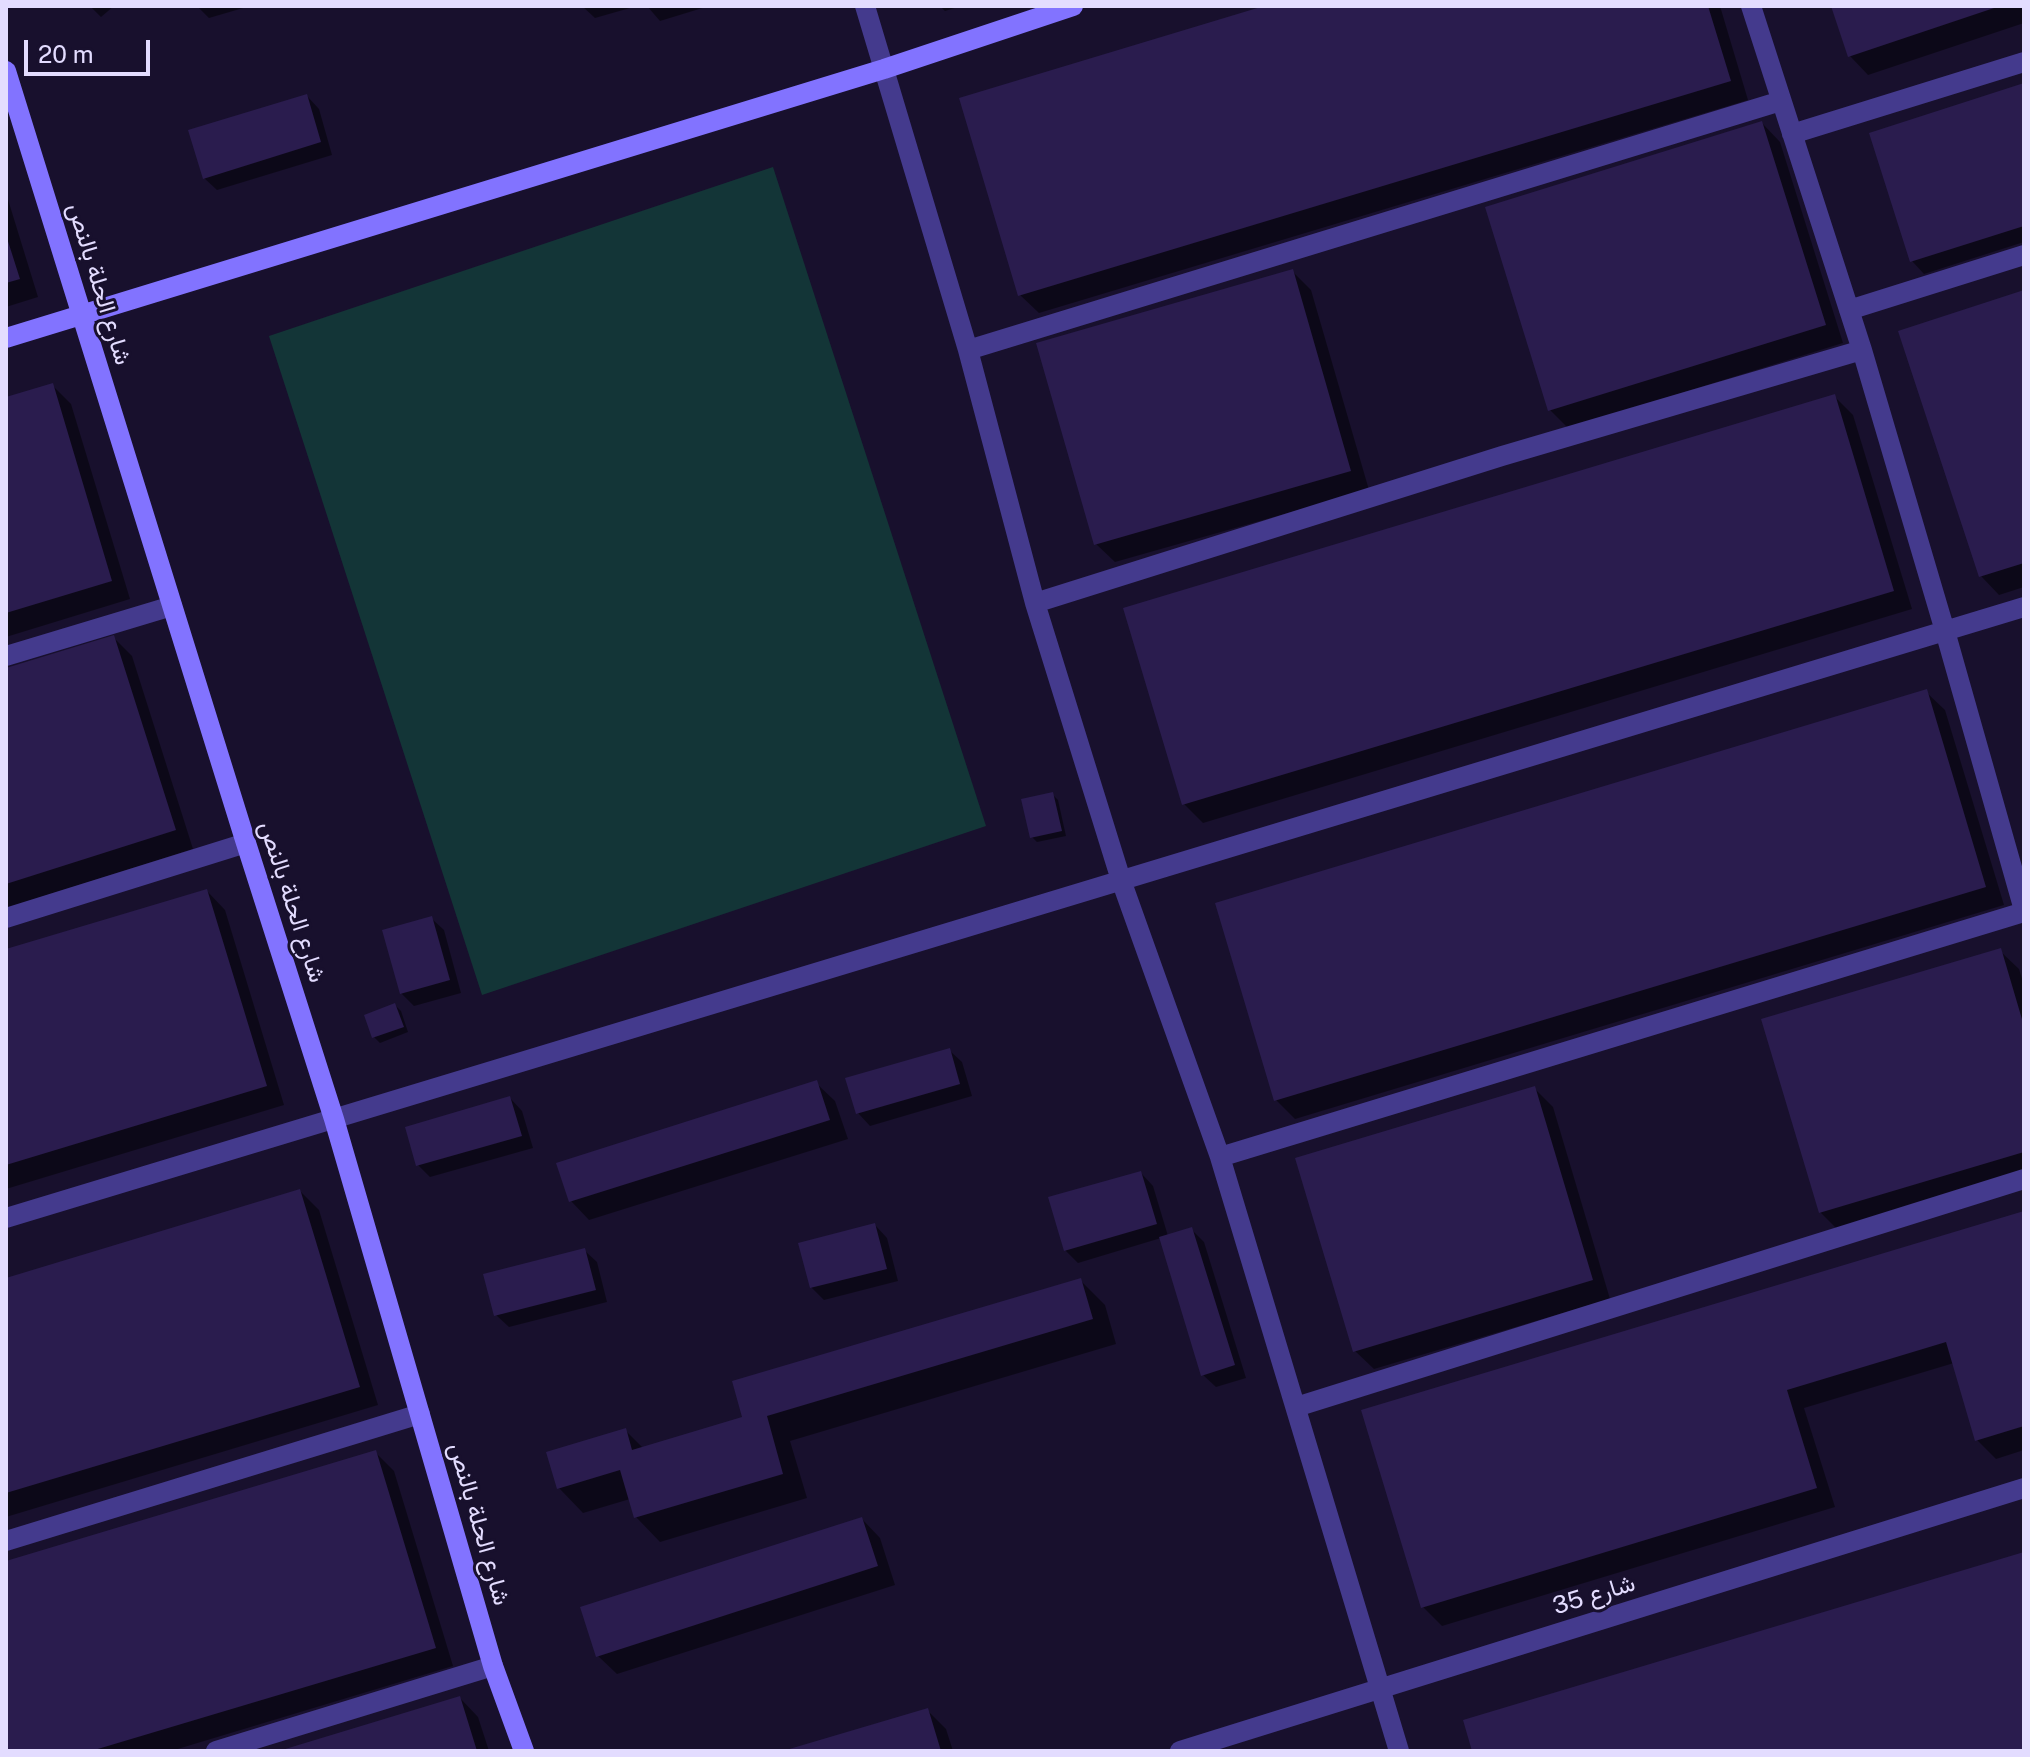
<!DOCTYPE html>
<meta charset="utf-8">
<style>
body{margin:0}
#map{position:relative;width:2030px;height:1757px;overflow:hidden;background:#18102d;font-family:"Public Sans",sans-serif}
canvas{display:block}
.frame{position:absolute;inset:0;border:8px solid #e3dcff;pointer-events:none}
.scale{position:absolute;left:24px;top:40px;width:126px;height:36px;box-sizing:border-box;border:4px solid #e3dcff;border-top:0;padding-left:10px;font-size:24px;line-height:28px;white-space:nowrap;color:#e3dcff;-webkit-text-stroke:6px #18102d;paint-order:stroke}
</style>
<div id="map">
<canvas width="2030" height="1757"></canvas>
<div class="frame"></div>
<div class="scale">20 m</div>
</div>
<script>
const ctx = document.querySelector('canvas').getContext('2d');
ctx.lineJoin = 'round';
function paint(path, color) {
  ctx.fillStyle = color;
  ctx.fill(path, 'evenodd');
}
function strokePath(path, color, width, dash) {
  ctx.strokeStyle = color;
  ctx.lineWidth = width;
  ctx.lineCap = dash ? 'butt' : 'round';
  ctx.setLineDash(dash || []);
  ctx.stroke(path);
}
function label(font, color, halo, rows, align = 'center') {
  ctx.font = font + ' "Public Sans",Vazirmatn,sans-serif';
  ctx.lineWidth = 6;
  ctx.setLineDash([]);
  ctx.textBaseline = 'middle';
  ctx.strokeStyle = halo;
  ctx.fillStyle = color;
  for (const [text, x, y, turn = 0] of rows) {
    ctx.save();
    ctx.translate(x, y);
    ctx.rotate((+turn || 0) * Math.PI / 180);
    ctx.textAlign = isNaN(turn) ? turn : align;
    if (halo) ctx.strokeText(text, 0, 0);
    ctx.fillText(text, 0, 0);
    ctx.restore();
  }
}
const green = new Path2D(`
 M 773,167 L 986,826 L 482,995 L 269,336 Z`);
const shadow = new Path2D(`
 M 90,6 L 114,6 L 101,17 Z
 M 197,6 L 250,6 L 209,18 Z
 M 582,6 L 637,6 L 595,18 Z
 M 647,6 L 709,6 L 660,21 Z
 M 940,6 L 961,6 L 945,11 Z
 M 1270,6 L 1720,6 L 1748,100 L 1039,313 L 1020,295 Z
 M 1833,6 L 2024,6 L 2024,23 L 1868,75 L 1850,56 Z
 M 2024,85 L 2024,242 L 1924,274 L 1912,261 Z
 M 307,96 L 319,109 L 332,155 L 217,190 L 204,178 Z
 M 1762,123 L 1780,142 L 1843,343 L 1568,428 L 1550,410 Z
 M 6,193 L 38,297 L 6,307 Z
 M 1292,271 L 1311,290 L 1369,490 L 1115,562 L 1096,544 Z
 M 2024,292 L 2024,587 L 1999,595 L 1981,576 Z
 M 52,385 L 71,404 L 130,599 L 6,637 L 6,399 Z
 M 1834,396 L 1853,415 L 1912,609 L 1203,823 L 1184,804 Z
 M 113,637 L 132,656 L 193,849 L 6,908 L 6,670 Z
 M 1926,692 L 1945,710 L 2004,905 L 1295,1119 L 1276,1100 Z
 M 1052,794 L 1058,800 L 1066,836 L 1037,842 L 1032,837 Z
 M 207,891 L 225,910 L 284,1105 L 6,1189 L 6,951 Z
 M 431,918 L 444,930 L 461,993 L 414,1006 L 401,993 Z
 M 2000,951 L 2019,969 L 2024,985 L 2024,1176 L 1839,1231 L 1820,1212 Z
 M 395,1005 L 401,1011 L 408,1032 L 380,1043 L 374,1037 Z
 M 949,1050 L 962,1062 L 972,1096 L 870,1126 L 858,1113 Z
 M 816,1083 L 835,1101 L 848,1139 L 589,1220 L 571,1201 Z
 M 1534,1088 L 1553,1107 L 1610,1299 L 1374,1369 L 1355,1351 Z
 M 510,1098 L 522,1111 L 533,1148 L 430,1177 L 418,1165 Z
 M 1141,1173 L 1153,1186 L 1168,1236 L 1191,1229 L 1204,1242 L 1246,1378 L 1216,1387 L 1203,1375 L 1161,1238 L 1078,1263 L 1065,1250 Z
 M 300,1191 L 319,1210 L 378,1405 L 6,1517 L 6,1280 Z
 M 2024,1213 L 2024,1450 L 1996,1459 L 1977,1440 L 1954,1363 L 1804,1408 L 1835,1507 L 1442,1626 L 1423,1607 Z
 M 875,1225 L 887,1238 L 898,1281 L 824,1300 L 811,1287 Z
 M 584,1250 L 597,1262 L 607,1302 L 509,1327 L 496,1315 Z
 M 1080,1280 L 1105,1305 L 1116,1344 L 790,1441 L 807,1498 L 660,1542 L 636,1517 L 630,1499 L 583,1513 L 559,1488 L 625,1430 L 644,1449 L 744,1418 Z
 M 375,1452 L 394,1471 L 453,1666 L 171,1751 L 6,1751 L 6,1563 Z
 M 862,1519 L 880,1538 L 895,1585 L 617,1674 L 598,1656 Z
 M 460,1698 L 478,1717 L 489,1751 L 285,1751 Z
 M 927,1710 L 946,1729 L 953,1751 L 790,1751 Z`);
const building = new Path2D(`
 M 1264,6 L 1708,6 L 1731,81 L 1018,296 L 959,98 Z
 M 1831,6 L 1997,6 L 1997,7 L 1848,57 Z
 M 2024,83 L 2024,226 L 1910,262 L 1869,133 Z
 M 307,94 L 321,142 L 203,179 L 188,130 Z
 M 1762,121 L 1826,325 L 1548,411 L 1485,207 Z
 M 6,235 L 20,279 L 6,283 Z
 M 1293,269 L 1351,471 L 1094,545 L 1036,343 Z
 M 2024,290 L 2024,563 L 1979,577 L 1898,331 Z
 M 53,383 L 112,581 L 6,613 L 6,397 Z
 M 1835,394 L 1894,591 L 1182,805 L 1123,608 Z
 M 114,635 L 176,830 L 6,884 L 6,668 Z
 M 1927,689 L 1986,887 L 1274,1101 L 1215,903 Z
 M 1053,792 L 1062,831 L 1030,838 L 1021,799 Z
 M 207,889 L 267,1086 L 6,1165 L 6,949 Z
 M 432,916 L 450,980 L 400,994 L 382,930 Z
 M 2001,948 L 2024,1026 L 2024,1152 L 1819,1213 L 1761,1019 Z
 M 395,1003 L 404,1027 L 372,1038 L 364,1015 Z
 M 950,1048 L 960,1084 L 856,1114 L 845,1078 Z
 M 817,1080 L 830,1120 L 569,1202 L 556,1163 Z
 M 1535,1086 L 1593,1280 L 1353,1352 L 1295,1158 Z
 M 510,1096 L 522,1136 L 416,1166 L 405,1127 Z
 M 1141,1171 L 1157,1224 L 1064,1251 L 1048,1197 Z
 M 300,1189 L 360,1387 L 6,1493 L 6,1278 Z
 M 2024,1211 L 2024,1426 L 1975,1441 L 1946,1342 L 1787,1390 L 1817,1488 L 1421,1608 L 1361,1410 Z
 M 875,1223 L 887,1269 L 810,1288 L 798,1243 Z
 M 1192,1227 L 1235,1365 L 1201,1376 L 1159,1237 Z
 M 585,1248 L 596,1290 L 494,1316 L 483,1274 Z
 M 1081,1278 L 1093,1319 L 767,1416 L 783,1474 L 634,1518 L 620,1470 L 557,1489 L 546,1452 L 626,1428 L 632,1450 L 742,1417 L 732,1381 Z
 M 376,1450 L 436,1648 L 91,1751 L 6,1751 L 6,1561 Z
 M 862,1517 L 878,1566 L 596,1657 L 580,1607 Z
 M 2024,1552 L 2024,1751 L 1472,1751 L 1463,1720 Z
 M 460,1696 L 477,1751 L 282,1751 L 282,1750 Z
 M 928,1708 L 941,1751 L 786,1751 L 786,1750 Z`);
const street = new Path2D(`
 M 865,6 L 968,350 L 1035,603 L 1121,880 L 1220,1157 L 1399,1751
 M 1751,6 L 1862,350 L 1945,631 L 2024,910
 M 1792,134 L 2024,62
 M 1849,310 L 2024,255
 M 968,350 L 1781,101
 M 1035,603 L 1502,456 L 1862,350
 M 6,656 L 172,606
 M 6,918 L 246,843
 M 1220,1157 L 2024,912
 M 6,1218 L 2024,607
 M 1296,1407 L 2024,1179
 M 6,1541 L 420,1414
 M 216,1751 L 493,1666
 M 1180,1751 L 2024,1488`);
const secondary = new Path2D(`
 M 6,71 L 246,843 L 334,1119 L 493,1666 L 524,1751
 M 6,338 L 884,69 L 1073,6`);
const streetNames = [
 ["شارع الحلة بالنص",99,284,73],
 ["شارع الحلة بالنص",292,902,72],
 ["شارع الحلة بالنص",479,1524,74],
 ["شارع 35",1594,1595,-17]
];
paint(green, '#133537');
paint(shadow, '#0007');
paint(building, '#2a1c4e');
strokePath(street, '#443a8d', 20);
strokePath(secondary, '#8273ff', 20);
label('24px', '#e3dcff', '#18102d', streetNames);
</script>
